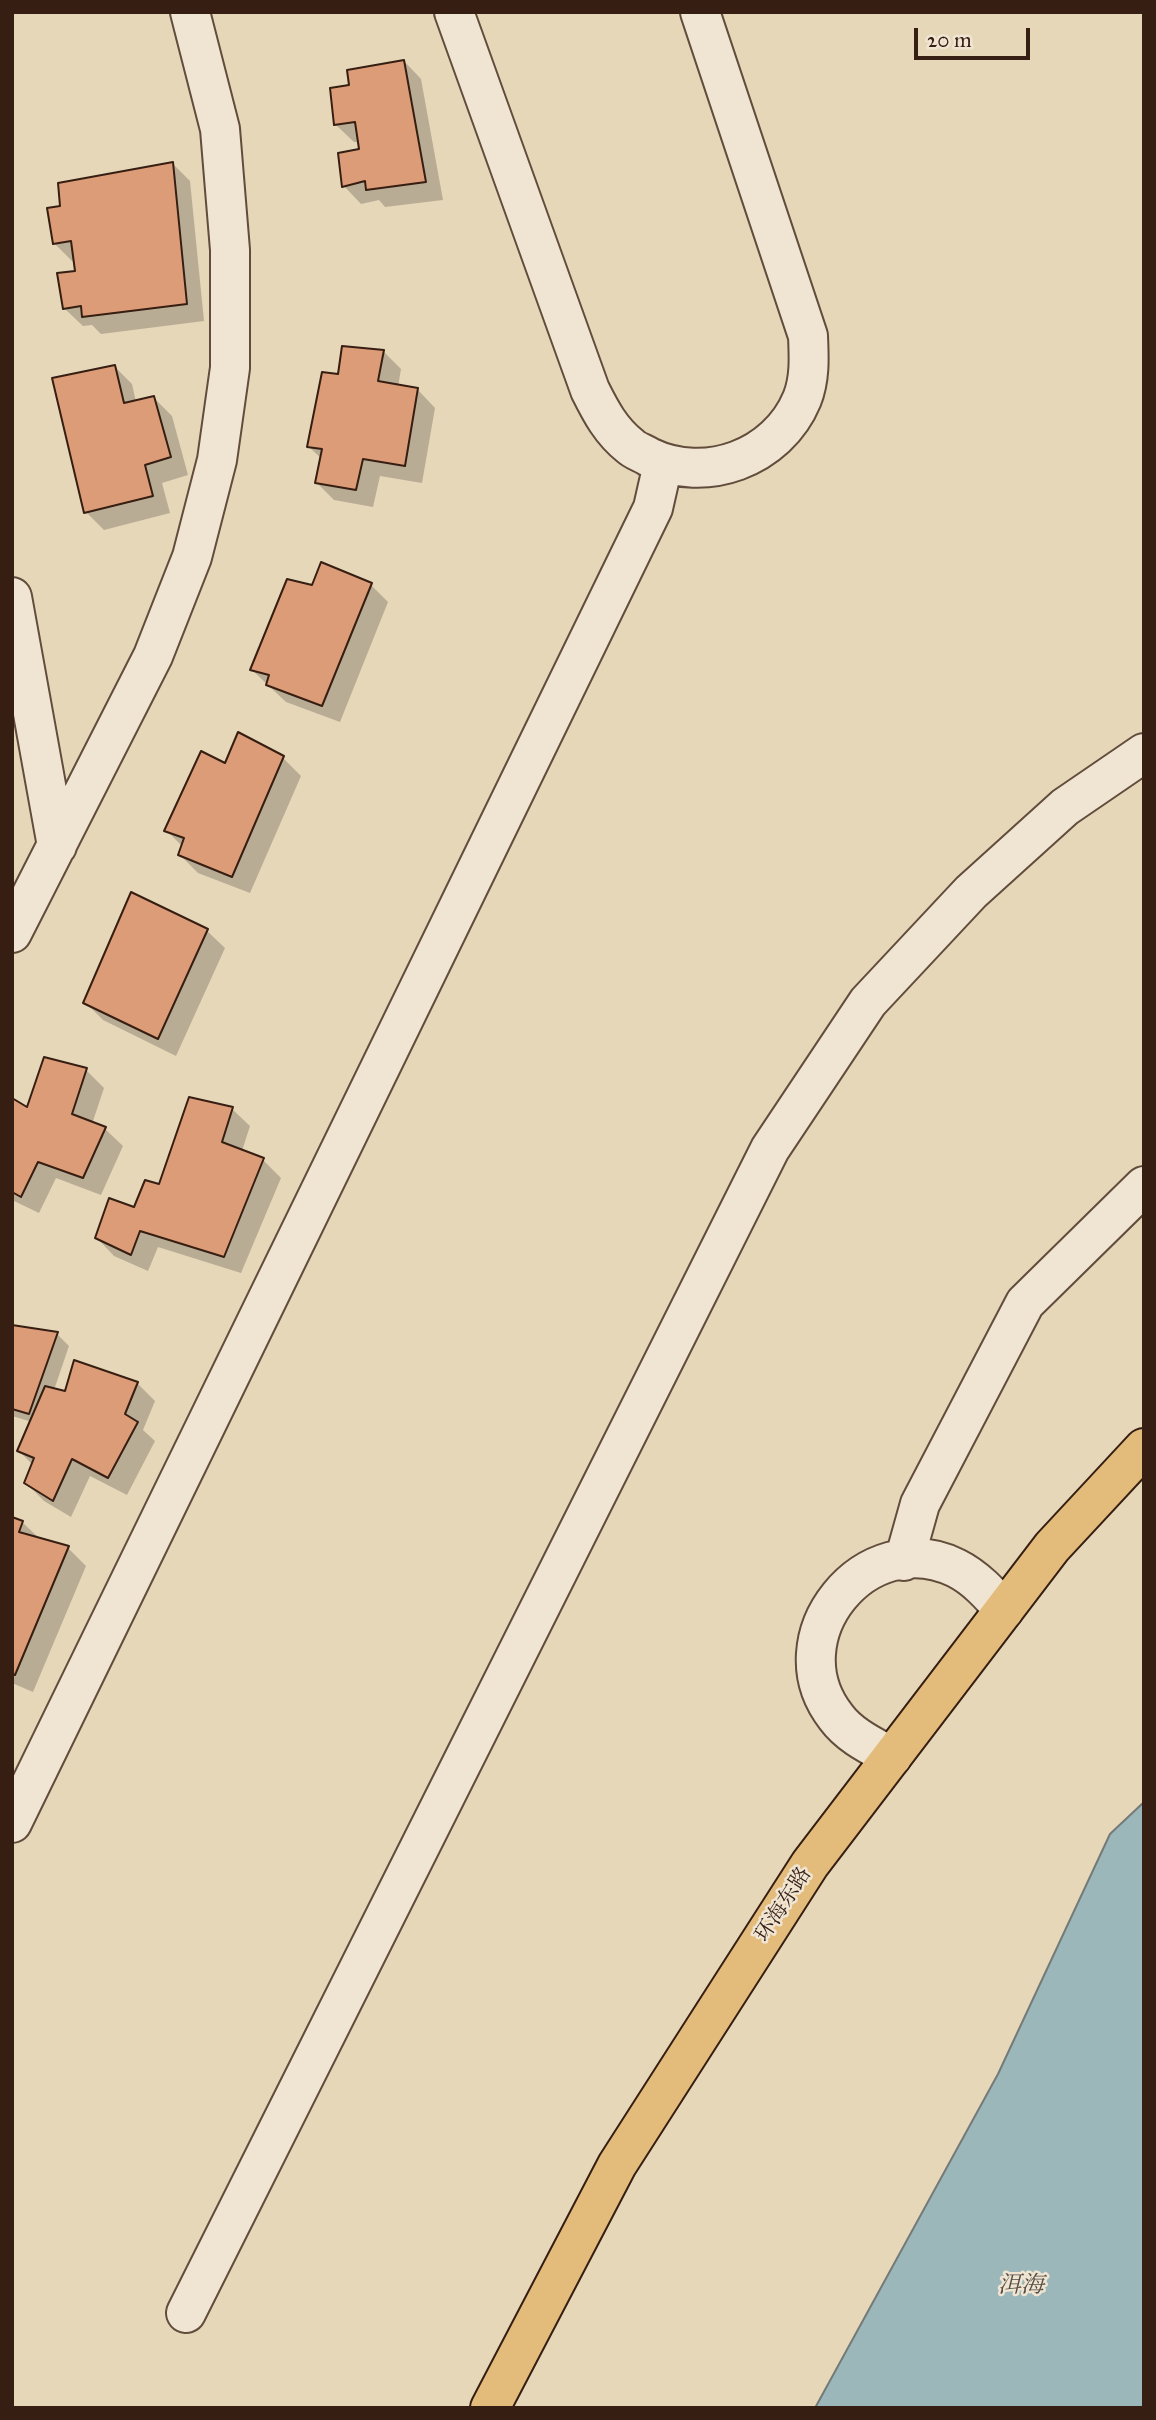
<!DOCTYPE html>
<meta charset="utf-8">
<style>
body{margin:0}
#map{position:relative;width:1156px;height:2420px;overflow:hidden;background:#e6d7b9;font-family:"IM FELL Great Primer",serif}
canvas{display:block}
.frame{position:absolute;inset:0;border:14px solid #361e12;pointer-events:none}
.scale{position:absolute;left:914px;top:28px;width:116px;height:32px;box-sizing:border-box;border:4px solid #361e12;border-top:0;padding-left:9px;font-size:21px;line-height:24px;white-space:nowrap;color:#361e12;-webkit-text-stroke:5px #efe5d2;paint-order:stroke}
</style>
<div id="map">
<canvas width="1156" height="2420"></canvas>
<div class="frame"></div>
<div class="scale">20 m</div>
</div>
<script>
const ctx = document.querySelector('canvas').getContext('2d');
ctx.lineJoin = 'round';
function paint(path, color) {
  ctx.fillStyle = color;
  ctx.fill(path, 'evenodd');
}
function strokePath(path, color, width, dash) {
  ctx.strokeStyle = color;
  ctx.lineWidth = width;
  ctx.lineCap = dash ? 'butt' : 'round';
  ctx.setLineDash(dash || []);
  ctx.stroke(path);
}
function label(font, color, halo, rows, align = 'center') {
  ctx.font = font + ' "IM FELL Great Primer","Noto Serif SC",serif';
  ctx.lineWidth = 5;
  ctx.setLineDash([]);
  ctx.textBaseline = 'middle';
  ctx.strokeStyle = halo;
  ctx.fillStyle = color;
  for (const [text, x, y, turn = 0] of rows) {
    ctx.save();
    ctx.translate(x, y);
    ctx.rotate((+turn || 0) * Math.PI / 180);
    ctx.textAlign = isNaN(turn) ? turn : align;
    if (halo) ctx.strokeText(text, 0, 0);
    ctx.fillText(text, 0, 0);
    ctx.restore();
  }
}
const water = new Path2D(`
 M 1144,1802 L 1144,2408 L 815,2408 L 998,2074 L 1110,1834 Z`);
const shadow = new Path2D(`
 M 404,61 L 421,79 L 443,200 L 385,207 L 379,200 L 361,204 L 344,186 L 361,150 L 359,142 L 354,142 L 336,125 L 351,87 Z
 M 172,163 L 190,181 L 204,321 L 101,334 L 92,325 L 83,326 L 65,309 L 77,273 L 76,260 L 72,261 L 54,243 L 62,207 Z
 M 383,351 L 401,369 L 398,387 L 418,390 L 435,408 L 422,483 L 380,476 L 373,507 L 334,500 L 317,483 L 322,459 L 309,447 L 340,375 Z
 M 115,367 L 132,384 L 136,402 L 154,398 L 172,416 L 188,475 L 162,483 L 170,513 L 104,530 L 86,512 Z
 M 371,585 L 388,602 L 340,722 L 286,702 L 252,670 L 313,587 Z
 M 239,734 L 283,758 L 301,776 L 250,893 L 198,873 L 180,855 L 183,847 L 167,831 L 225,766 Z
 M 132,894 L 207,931 L 225,948 L 176,1056 L 103,1020 L 85,1002 Z
 M 86,1070 L 104,1088 L 92,1124 L 105,1129 L 123,1146 L 101,1195 L 56,1178 L 39,1213 L 12,1200 L 12,1100 L 28,1109 Z
 M 232,1109 L 250,1126 L 242,1151 L 263,1160 L 281,1178 L 241,1273 L 158,1247 L 148,1271 L 114,1256 L 97,1238 L 135,1209 L 160,1186 Z
 M 12,1326 L 57,1334 L 69,1346 L 54,1390 L 67,1393 L 137,1383 L 155,1401 L 143,1430 L 155,1441 L 127,1495 L 90,1476 L 71,1517 L 44,1501 L 26,1483 L 33,1465 L 19,1451 L 32,1422 L 12,1416 Z
 M 12,1519 L 22,1522 L 40,1539 L 68,1548 L 86,1566 L 33,1692 L 12,1683 Z`);
const building = new Path2D(`
 M 404,60 L 426,182 L 366,190 L 365,181 L 342,187 L 338,153 L 359,149 L 355,122 L 334,125 L 330,88 L 349,85 L 347,70 Z
 M 173,162 L 187,304 L 82,317 L 81,306 L 63,309 L 57,273 L 75,271 L 71,241 L 53,244 L 47,208 L 60,206 L 58,183 Z
 M 342,346 L 384,350 L 378,381 L 418,388 L 405,466 L 363,459 L 356,490 L 315,483 L 322,449 L 307,447 L 322,372 L 338,374 Z
 M 115,365 L 124,403 L 154,396 L 171,457 L 145,465 L 153,496 L 84,513 L 52,378 Z
 M 321,562 L 372,583 L 322,706 L 266,685 L 269,675 L 250,670 L 287,579 L 312,585 Z
 M 238,732 L 284,756 L 232,877 L 178,855 L 184,838 L 164,831 L 201,751 L 225,763 Z
 M 131,892 L 208,929 L 158,1039 L 83,1003 Z
 M 44,1057 L 87,1068 L 72,1114 L 106,1127 L 83,1178 L 38,1162 L 21,1197 L 12,1192 L 12,1098 L 27,1107 Z
 M 189,1097 L 233,1107 L 222,1142 L 264,1158 L 224,1257 L 140,1231 L 131,1255 L 95,1238 L 109,1198 L 134,1207 L 145,1180 L 159,1184 Z
 M 12,1325 L 58,1332 L 29,1414 L 12,1409 Z
 M 74,1360 L 138,1382 L 125,1414 L 138,1422 L 108,1478 L 72,1459 L 53,1501 L 24,1483 L 34,1458 L 17,1451 L 45,1386 L 65,1391 Z
 M 12,1517 L 23,1521 L 19,1532 L 69,1546 L 15,1675 L 12,1674 Z`);
const minor = new Path2D(`
 M 454,12 L 590,390 C 601,412 611,431 630,446 C 635,451 643,453 649,457 C 705,484 777,459 802,399 C 810,379 809,358 808,336 L 700,12
 M 12,597 L 57,846
 M 12,933 L 153,656 L 192,557 L 217,460 L 230,368 L 230,250 L 220,129 L 190,12
 M 904,1561 L 920,1504 L 1025,1303 L 1144,1186
 M 892,1757 C 872,1746 850,1736 836,1717 C 774,1638 866,1524 956,1568 C 976,1578 990,1594 1004,1610
 M 12,1823 L 653,508 L 663,464
 M 186,2313 L 770,1149 L 868,1002 L 971,892 L 1065,807 L 1144,753`);
const highway = new Path2D(`
 M 490,2408 L 617,2165 L 810,1864 L 1052,1547 L 1144,1448`);
const streetNames = [
 ["环海东路",784,1905,-57]
];
const waterNames = [
 ["洱海",1021,2286]
];
paint(water, '#9bb7ba');
strokePath(water, '#737a77', 2);
paint(shadow, '#0003');
paint(building, '#dc9c77');
strokePath(building, '#361e12', 2);
strokePath(minor, '#624c3c', 42);
strokePath(highway, '#361e12', 42);
strokePath(minor, '#efe5d2', 38);
strokePath(highway, '#e3bc7c', 38);
label('21px', '#361e12', '#efe5d2', streetNames);
label('italic 23px', '#544c44', '#efe5d2', waterNames);
</script>
